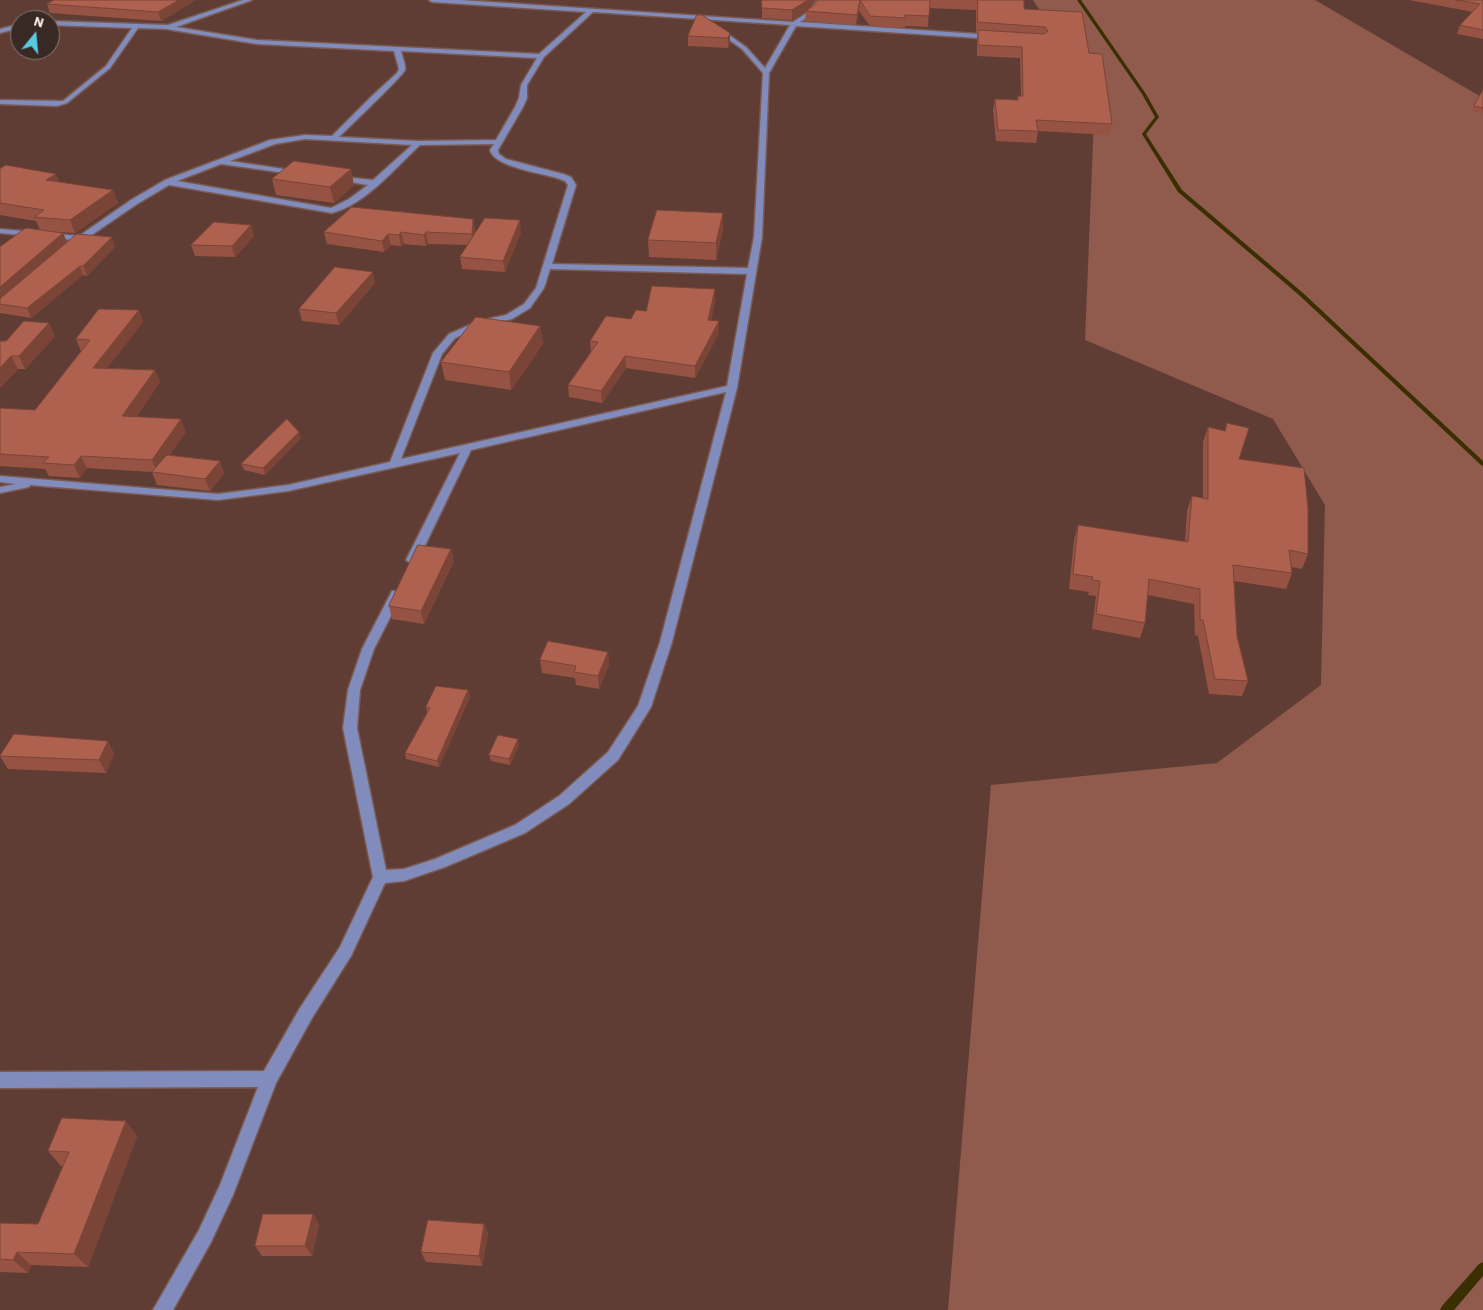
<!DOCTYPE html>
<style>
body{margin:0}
#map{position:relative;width:1483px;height:1310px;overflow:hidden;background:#603d34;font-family:Barlow,sans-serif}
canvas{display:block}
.north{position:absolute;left:10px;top:10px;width:50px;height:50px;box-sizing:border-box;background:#392924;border:1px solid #887974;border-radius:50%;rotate:17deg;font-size:14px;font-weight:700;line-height:20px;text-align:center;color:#fef0ec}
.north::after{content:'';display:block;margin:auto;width:18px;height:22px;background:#57c9e2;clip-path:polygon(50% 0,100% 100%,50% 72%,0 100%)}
</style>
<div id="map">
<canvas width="1483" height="1310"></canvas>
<div class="north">N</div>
</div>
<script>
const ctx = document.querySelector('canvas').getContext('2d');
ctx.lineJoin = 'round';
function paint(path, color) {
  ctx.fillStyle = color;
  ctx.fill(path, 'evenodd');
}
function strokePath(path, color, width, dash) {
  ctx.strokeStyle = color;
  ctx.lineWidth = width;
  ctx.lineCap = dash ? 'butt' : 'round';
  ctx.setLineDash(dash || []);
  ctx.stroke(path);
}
const green = new Path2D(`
 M 1033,0 L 1315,0 L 1483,98 L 1483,1310 L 948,1310 L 991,785 L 1217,763 L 1321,685 L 1325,505 L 1273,419 L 1085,340 L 1095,93 Z`);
const stream = new Path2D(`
 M 1077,0 L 1081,0 L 1146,94 L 1159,117 L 1146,134 L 1182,190 L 1303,293 L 1483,461 L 1483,466 L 1481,465 L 1299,295 L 1178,192 L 1142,134 L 1155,117 L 1142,94 Z
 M 1483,1262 L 1483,1276 L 1454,1310 L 1440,1310 L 1442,1306 L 1479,1264 Z`);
const minor = new Path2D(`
 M 243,0 L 252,0 L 176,27 L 257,40 L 539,54 L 586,12 L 432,2 L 429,0 L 460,0 L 793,22 L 808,12 L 817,0 L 823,0 L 812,14 L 800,22 L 993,35 L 996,37 L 993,39 L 796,26 L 769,73 L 762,237 L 737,388 L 672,642 L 651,707 L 618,760 L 569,804 L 525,833 L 445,867 L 404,881 L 385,883 L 351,956 L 312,1018 L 276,1083 L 233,1195 L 211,1242 L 173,1310 L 153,1310 L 199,1230 L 220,1185 L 258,1087 L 0,1088 L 0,1072 L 264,1071 L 300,1008 L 340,947 L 373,877 L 343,728 L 348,690 L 362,649 L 392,591 L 400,591 L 402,594 L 374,649 L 360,690 L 357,728 L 386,870 L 404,869 L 435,859 L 515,825 L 559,796 L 608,752 L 638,706 L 660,642 L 726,392 L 471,450 L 418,560 L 412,564 L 406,560 L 460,453 L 288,491 L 218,500 L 30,485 L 29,487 L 0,493 L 0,487 L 16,484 L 0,482 L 0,476 L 218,494 L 288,485 L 390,462 L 433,353 L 449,334 L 479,321 L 506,315 L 524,304 L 536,288 L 568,185 L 565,181 L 557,178 C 541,173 494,167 490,150 L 494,144 L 420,145 C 394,169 366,204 332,213 L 169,185 L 137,204 L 74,247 L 67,245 L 73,240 L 0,233 L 0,229 L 79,236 L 131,200 L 165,180 L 270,140 L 305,135 L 332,136 L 372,96 L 397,73 L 399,69 L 394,51 L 257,44 L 166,29 L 138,28 L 110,68 L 67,103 L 57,106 L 0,104 L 0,100 L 63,101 L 106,66 L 132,28 L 50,25 L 50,21 L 168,25 ZM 593,12 L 790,25 L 765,68 L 746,47 L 719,28 L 714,29 L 742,49 L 763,73 L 754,237 L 748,268 L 552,264 L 576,185 L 571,177 L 563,174 L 506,159 L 499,154 L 498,150 L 523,107 L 527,98 L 527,85 L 544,57 ZM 401,51 L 537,58 L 521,85 L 519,98 L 515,107 L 496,140 L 418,141 L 339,137 C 348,128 404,75 405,70 C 406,65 402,56 401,51 ZM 305,139 L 412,145 L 373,180 L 334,176 L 333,178 L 337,180 L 368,185 L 349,199 L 331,208 L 177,181 L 221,164 L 300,175 L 301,173 L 297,171 L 230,161 L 275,144 ZM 550,269 L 747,274 L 727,386 L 401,459 L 442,354 L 455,338 L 485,325 L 512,319 L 530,308 L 544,288 Z
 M 20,24 L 20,28 L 0,33 L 0,29 Z`);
const wall = new Path2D(`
 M 196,0 L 161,21 L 50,13 L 47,4 Z
 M 762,0 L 807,10 L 814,5 L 818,0 L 1024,0 L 1024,9 L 1089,53 L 1112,124 L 1110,135 L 1038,131 L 1036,143 L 996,141 L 993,110 L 995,99 L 1017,100 L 1018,96 L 1021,96 L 1020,58 L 977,56 L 977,33 L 976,33 L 976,10 L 929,8 L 928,27 L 905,26 L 905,28 L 870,26 L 859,11 L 856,25 L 805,21 L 806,11 L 792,20 L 762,18 Z
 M 1409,0 L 1483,0 L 1483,39 L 1457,34 L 1460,25 L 1473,12 Z
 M 730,33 L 730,43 L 728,48 L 688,46 L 688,36 Z
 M 1483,90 L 1483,113 L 1472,111 L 1474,106 Z
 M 0,169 L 59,182 L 113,190 L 118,203 L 75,233 L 44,231 L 67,242 L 41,265 L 115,247 L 87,276 L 83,275 L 31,318 L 0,313 L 0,247 L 40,230 L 36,221 L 0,215 Z
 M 272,179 L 354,185 L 334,203 L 276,195 Z
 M 723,213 L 723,229 L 716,260 L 649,257 L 648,240 Z
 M 473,219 L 475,230 L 474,234 L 521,232 L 505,272 L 462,269 L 460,257 L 468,245 L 428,244 L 426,246 L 404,244 L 401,246 L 391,245 L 384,252 L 327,244 L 324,232 Z
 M 251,225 L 254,236 L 235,257 L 195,256 L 191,245 Z
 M 375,283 L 339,325 L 302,321 L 299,309 Z
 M 715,301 L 711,320 L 719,333 L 695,378 L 626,368 L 602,403 L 569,397 L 568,385 L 591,352 L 590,341 L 646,311 Z
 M 139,310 L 143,322 L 107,368 L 155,370 L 160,382 L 136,417 L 186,432 L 169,455 L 220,461 L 224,474 L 210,491 L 157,485 L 152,472 L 87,468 L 80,478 L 49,476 L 45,469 L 0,466 L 0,408 L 35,410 L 81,351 L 76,339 Z
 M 49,323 L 55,336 L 25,369 L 18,369 L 0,388 L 0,341 L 6,341 Z
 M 540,326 L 543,344 L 511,390 L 445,380 L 441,362 Z
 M 1208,427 L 1239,459 L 1308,554 L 1302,569 L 1291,567 L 1292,573 L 1286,589 L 1234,581 L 1237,636 L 1248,681 L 1242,696 L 1209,694 L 1198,636 L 1195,635 L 1194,604 L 1148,595 L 1145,623 L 1140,638 L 1092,629 L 1096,596 L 1088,595 L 1089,592 L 1069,589 L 1074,540 L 1078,525 L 1185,542 L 1187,511 L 1192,496 L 1203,498 L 1203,442 Z
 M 301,438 L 265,475 L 244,470 L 241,464 Z
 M 454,561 L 424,624 L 392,619 L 389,606 Z
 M 608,652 L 609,665 L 599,689 L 576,685 L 575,678 L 542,673 L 540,660 Z
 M 468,690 L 470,697 L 439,767 L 406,759 L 405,753 L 427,712 L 426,707 Z
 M 108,741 L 114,754 L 106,773 L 8,769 L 0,756 Z
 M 519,745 L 510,765 L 491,761 L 489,755 Z
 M 137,1136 L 88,1267 L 31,1265 L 28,1273 L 0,1272 L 0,1223 L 38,1224 L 63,1166 L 61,1166 L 48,1151 Z
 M 313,1214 L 319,1225 L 312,1256 L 262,1256 L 255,1246 Z
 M 484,1224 L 488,1234 L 482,1266 L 426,1262 L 421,1252 Z`);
const shadedWall = new Path2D(`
 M 179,0 L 196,0 L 161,21 L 158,12 Z
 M 808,0 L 815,0 L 807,11 L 792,20 L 792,10 Z
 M 860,0 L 859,11 L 856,25 L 857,15 Z
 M 730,33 L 730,43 L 728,48 L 728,38 Z
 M 351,169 L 354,185 L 334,203 L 330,187 Z
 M 56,174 L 61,186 L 46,180 Z
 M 113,190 L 118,203 L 75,233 L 70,220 Z
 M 723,213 L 723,229 L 716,260 L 716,243 Z
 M 473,219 L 475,230 L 474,245 L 472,234 Z
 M 520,220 L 521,232 L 505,272 L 503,261 Z
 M 251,225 L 254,236 L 235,257 L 232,246 Z
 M 401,232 L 404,244 L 401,246 L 399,235 Z
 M 426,232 L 428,244 L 426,246 L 424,235 Z
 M 63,233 L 67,242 L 0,300 L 0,287 Z
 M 388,234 L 391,245 L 384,252 L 382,241 Z
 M 112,237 L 115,247 L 87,276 L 83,266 Z
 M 80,266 L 83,275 L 31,318 L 27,308 Z
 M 373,272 L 375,283 L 339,325 L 336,313 Z
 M 715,289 L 715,301 L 708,332 L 708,320 Z
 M 139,310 L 143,322 L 98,380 L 93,368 Z
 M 719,321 L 719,333 L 695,378 L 695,366 Z
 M 49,323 L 55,336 L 25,369 L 19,356 Z
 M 540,326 L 543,344 L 511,390 L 509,372 Z
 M 11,356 L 18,369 L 0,388 L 0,368 Z
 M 625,356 L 626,368 L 602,403 L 601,391 Z
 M 155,370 L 160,382 L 128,428 L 122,416 Z
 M 181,419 L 186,432 L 157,473 L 152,460 Z
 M 299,432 L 301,438 L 265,475 L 263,468 Z
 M 81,456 L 87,468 L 80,478 L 74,465 Z
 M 220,461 L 224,474 L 210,491 L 205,479 Z
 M 451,549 L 454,561 L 424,624 L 421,611 Z
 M 608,652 L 609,665 L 599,689 L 598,676 Z
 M 468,690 L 470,697 L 439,767 L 437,761 Z
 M 518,739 L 519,745 L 510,765 L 509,759 Z
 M 108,741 L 114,754 L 106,773 L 99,760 Z
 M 126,1121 L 137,1136 L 88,1267 L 74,1254 Z
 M 313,1214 L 319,1225 L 312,1256 L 305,1246 Z
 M 484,1224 L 488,1234 L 482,1266 L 479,1256 Z
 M 17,1252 L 31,1265 L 28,1273 L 13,1260 Z`);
const building = new Path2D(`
 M 54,0 L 179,0 L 158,12 L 47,4 Z
 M 762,0 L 808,0 L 792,10 L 762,8 Z
 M 818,0 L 930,0 L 929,16 L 904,15 L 906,18 L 870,16 L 860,0 L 857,15 L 806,11 L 814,5 Z
 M 978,0 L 1024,0 L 1024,9 L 1082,12 L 1089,53 L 1102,54 L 1112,124 L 1036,120 L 1038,131 L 998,130 L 995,99 L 1018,100 L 1018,96 L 1023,96 L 1022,47 L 978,45 L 978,30 L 1044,34 L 1048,31 L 1045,27 L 978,22 Z
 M 1456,0 L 1483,0 L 1483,30 L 1460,25 L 1480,4 Z
 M 697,15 L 702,15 L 730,33 L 728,38 L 688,36 Z
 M 1483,90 L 1483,108 L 1474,106 Z
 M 294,161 L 351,169 L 330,187 L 272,179 Z
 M 6,165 L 56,174 L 46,180 L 113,190 L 70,220 L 34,217 L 44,210 L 0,203 L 0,169 Z
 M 352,207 L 473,219 L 472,234 L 426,232 L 424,235 L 401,232 L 399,235 L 388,234 L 382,241 L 324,232 Z
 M 657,210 L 723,213 L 716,243 L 648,240 Z
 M 485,218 L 520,220 L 503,261 L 460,257 Z
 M 214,222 L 251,225 L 232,246 L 191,245 Z
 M 26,228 L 63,233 L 0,287 L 0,247 Z
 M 77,234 L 112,237 L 83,266 L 80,266 L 27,308 L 0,304 L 0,299 Z
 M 335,267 L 373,272 L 336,313 L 299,309 Z
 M 652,286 L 715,289 L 708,320 L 719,321 L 695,366 L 625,356 L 601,391 L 568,385 L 598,342 L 590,341 L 606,316 L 631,319 L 636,310 L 646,311 Z
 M 99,309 L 139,310 L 93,368 L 155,370 L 122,416 L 181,419 L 152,460 L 81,456 L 74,465 L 43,463 L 49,457 L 0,454 L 0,408 L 35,410 L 90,340 L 76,339 Z
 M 476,317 L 540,326 L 509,372 L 441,362 Z
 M 24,321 L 49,323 L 19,356 L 11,356 L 0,368 L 0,341 L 6,341 Z
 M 287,419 L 299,432 L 263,468 L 241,464 Z
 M 1227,423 L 1249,428 L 1239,459 L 1304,468 L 1308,508 L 1308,554 L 1289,550 L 1292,573 L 1233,565 L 1237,636 L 1248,681 L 1215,679 L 1203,620 L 1200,620 L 1200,589 L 1149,579 L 1145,623 L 1096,614 L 1100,581 L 1092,580 L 1093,577 L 1073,574 L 1078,525 L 1188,542 L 1192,496 L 1208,499 L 1208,427 L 1225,431 Z
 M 167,455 L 220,461 L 205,479 L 152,472 Z
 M 418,545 L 451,549 L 421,611 L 389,606 Z
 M 548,641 L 608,652 L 598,676 L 574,672 L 576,666 L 540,660 Z
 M 436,686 L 468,690 L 437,761 L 405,753 L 430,708 L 426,707 Z
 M 14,734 L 108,741 L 99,760 L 0,756 Z
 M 498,735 L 518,739 L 509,759 L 489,755 Z
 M 62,1118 L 126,1121 L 74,1254 L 17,1252 L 13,1260 L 0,1259 L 0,1223 L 38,1224 L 69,1152 L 48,1151 Z
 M 263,1214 L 313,1214 L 305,1246 L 255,1246 Z
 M 428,1220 L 484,1224 L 479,1256 L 421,1252 Z`);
paint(green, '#905a4d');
paint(stream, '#3a2f01');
strokePath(minor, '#795a51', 3);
paint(minor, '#818cbc');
paint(wall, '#965343');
paint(shadedWall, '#7a4437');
paint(building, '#ae614e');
strokePath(building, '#7a4437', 1);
</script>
